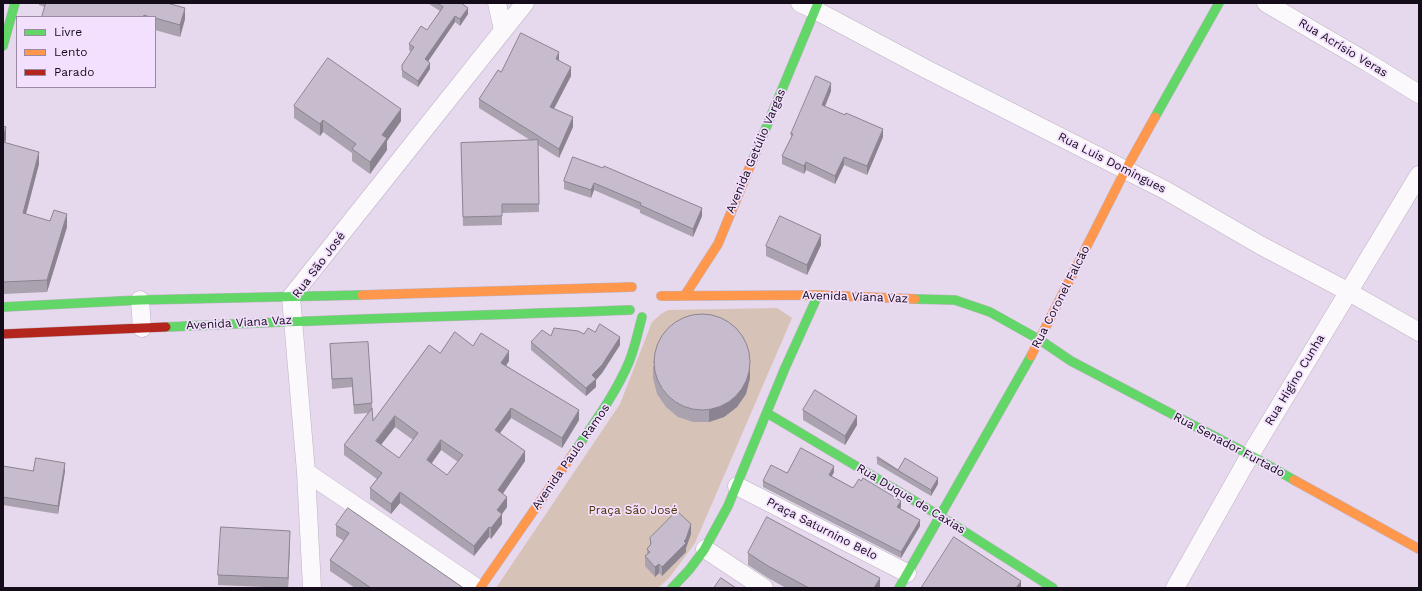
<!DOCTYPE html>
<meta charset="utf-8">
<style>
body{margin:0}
#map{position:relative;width:1422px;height:591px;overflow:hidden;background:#e6d8ed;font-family:"Work Sans",sans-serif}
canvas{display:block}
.frame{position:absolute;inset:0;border:4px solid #140c18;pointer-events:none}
.legend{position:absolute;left:16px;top:16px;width:140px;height:72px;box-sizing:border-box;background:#f3dffe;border:1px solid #9a8ba2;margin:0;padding:5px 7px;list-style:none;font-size:12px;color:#140c18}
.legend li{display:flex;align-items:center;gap:8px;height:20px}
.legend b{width:20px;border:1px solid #9a8ba2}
</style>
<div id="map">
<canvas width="1422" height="591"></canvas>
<div class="frame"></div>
<ul class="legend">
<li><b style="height:5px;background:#63d668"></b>Livre</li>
<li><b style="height:5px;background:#ff974d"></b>Lento</li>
<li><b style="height:5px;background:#b3261e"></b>Parado</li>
</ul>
</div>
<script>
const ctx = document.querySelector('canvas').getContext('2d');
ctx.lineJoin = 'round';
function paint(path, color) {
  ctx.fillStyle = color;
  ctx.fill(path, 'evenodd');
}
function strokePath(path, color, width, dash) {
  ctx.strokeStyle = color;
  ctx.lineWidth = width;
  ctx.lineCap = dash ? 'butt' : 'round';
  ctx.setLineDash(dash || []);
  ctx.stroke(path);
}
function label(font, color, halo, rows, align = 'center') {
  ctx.font = font + ' "Work Sans",sans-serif';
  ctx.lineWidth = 3.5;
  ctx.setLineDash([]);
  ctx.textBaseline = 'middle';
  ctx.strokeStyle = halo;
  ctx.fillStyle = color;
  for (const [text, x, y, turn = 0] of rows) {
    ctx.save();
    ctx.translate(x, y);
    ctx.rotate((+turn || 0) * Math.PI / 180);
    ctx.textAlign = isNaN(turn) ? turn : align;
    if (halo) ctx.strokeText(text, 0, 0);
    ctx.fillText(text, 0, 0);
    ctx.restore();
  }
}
const green = new Path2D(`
 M 777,308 L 792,318 L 695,543 L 669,578 L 658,588 L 496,588 L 620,404 L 652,322 L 661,314 L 668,310 Z`);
const street = new Path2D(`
 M 497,3 L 503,30
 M 800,3 L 815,10 L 928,70 L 1165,190 L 1260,245 L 1349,292 L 1419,332
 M 1266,3 L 1367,62 L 1419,94
 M 140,300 L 142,328
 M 306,472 L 477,588
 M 737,486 L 907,573
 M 705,549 L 764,588
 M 312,588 L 306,472 L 291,297 L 525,3
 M 1175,588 L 1250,455 L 1419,175`);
const fast = new Path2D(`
 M 3,46 L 15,3
 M 1155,117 L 1219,3
 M 753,159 L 818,3
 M 915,299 L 955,300 L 990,312 L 1040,340 L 1071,361 L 1250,455 L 1294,480
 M 3,307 L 140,300 L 362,295
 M 166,327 C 321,319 475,316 630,310
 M 767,413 L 940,516 L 1053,588
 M 573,454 C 593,424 615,395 629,362 C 635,347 638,332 642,317
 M 672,588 L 689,570 L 704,550 L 728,506 L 785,368 L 818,295
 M 899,588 L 1031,356`);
const slow = new Path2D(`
 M 362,295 L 632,287
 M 685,295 L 718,244 L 753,159
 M 661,296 L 818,295 L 915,299
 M 1031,356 L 1126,169 L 1155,117
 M 1294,480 L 1419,549
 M 480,588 L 573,454`);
const jam = new Path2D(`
 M 3,334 L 166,327`);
const wall = new Path2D(`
 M 39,3 L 167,3 L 185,19 L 180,37 L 155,30 L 155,17 L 42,17 L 45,7 L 39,5 Z
 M 429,3 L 461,3 L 468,14 L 460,26 L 455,22 L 428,61 L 430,69 L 418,87 L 402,77 L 402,65 L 411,52 L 409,50 L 409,44 L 427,30 L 440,11 L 429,4 Z
 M 559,61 L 571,76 L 554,109 L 573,127 L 559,158 L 538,145 L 539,212 L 502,213 L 502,225 L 463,226 L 461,143 L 530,140 L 479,108 L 479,99 L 501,72 Z
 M 831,91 L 825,107 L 883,137 L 867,175 L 844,165 L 835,184 L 806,170 L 804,174 L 782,164 L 782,156 L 791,138 L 791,134 Z
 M 294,106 L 401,121 L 387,141 L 387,150 L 370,174 L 352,161 L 352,153 L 323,132 L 320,136 L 294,118 Z
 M 3,126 L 6,139 L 5,143 L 39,164 L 26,214 L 67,227 L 47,292 L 3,294 Z
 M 573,157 L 702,216 L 693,237 L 640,213 L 640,210 L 594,190 L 591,198 L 564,189 L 564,181 Z
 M 821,245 L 807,275 L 766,256 L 766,246 Z
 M 595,332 L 620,345 L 602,373 L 596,380 L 596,387 L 586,396 L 531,350 L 531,342 L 551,336 L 584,334 Z
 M 330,344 L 372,403 L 373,421 L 440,353 L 473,346 L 509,361 L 506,365 L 579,420 L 562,448 L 511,418 L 500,433 L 525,461 L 502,494 L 507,507 L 502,514 L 502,524 L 491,539 L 489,537 L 474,556 L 400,503 L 391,514 L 370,499 L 370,488 L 377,479 L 344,455 L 344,445 L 368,413 L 354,414 L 352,387 L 332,389 ZM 395,427 L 413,440 L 399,458 L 381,445 ZM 441,450 L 458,462 L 447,475 L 431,464 Z
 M 653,366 L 750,378 L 746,394 L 737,407 L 724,417 L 709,422 L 693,422 L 678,417 L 666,407 L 657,394 L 653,378 Z
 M 803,410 L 857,425 L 845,445 L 803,420 Z
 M 877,458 L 898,470 L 938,484 L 931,496 L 877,464 Z
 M 3,466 L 33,471 L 65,471 L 58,514 L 3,505 Z
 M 834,472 L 832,476 L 853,488 L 901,507 L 900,508 L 920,526 L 901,558 L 763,487 L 763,481 L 787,473 Z
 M 336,525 L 462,588 L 355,588 L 330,571 L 330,560 L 344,541 L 336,536 Z
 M 691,534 L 686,548 L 686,552 L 662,576 L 659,573 L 655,577 L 645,566 L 645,556 L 647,554 L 647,549 L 650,546 L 650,538 Z
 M 290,540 L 288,588 L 218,585 L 218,575 Z
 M 748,553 L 880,588 L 786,588 L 768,578 L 748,565 Z`);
const shadedWall = new Path2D(`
 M 185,8 L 185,19 L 180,37 L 180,25 Z
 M 468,8 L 468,14 L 460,26 L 460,19 Z
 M 455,16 L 455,22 L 425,66 L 425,59 Z
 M 559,52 L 559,62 L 556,59 Z
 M 430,63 L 430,69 L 418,87 L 418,81 Z
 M 571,67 L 571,76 L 550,116 L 550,107 Z
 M 831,83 L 831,91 L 822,113 L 822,105 Z
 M 401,109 L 401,121 L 387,141 L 387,150 L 370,174 L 370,162 L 382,135 Z
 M 573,117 L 573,127 L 559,158 L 559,149 Z
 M 323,120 L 323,132 L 320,136 L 320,124 Z
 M 6,127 L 6,139 L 3,150 L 3,137 Z
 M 883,129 L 883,137 L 867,175 L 867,166 Z
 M 39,152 L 39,164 L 23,225 L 23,213 Z
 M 844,157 L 844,165 L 835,184 L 835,176 Z
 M 806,162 L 806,170 L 804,174 L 804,166 Z
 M 594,183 L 594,190 L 591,198 L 591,190 Z
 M 702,208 L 702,216 L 693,237 L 693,229 Z
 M 67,214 L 67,227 L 47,292 L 47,280 Z
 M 821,235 L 821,245 L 807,275 L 807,265 Z
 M 620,337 L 620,345 L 602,373 L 596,380 L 596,387 L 586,396 L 586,388 L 592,375 Z
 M 509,351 L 509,361 L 501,373 L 501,363 Z
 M 750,366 L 750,378 L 746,394 L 737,407 L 724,417 L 709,422 L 709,410 Z
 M 511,408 L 511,418 L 495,440 L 495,430 Z
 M 579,410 L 579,420 L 562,448 L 562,438 Z
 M 395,416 L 395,427 L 376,451 L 376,441 Z
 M 857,416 L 857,425 L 845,445 L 845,436 Z
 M 441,440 L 441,450 L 427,470 L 427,460 Z
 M 525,451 L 525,461 L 498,501 L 498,490 Z
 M 65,463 L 65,471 L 58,514 L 58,506 Z
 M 834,466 L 834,472 L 829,481 L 829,475 Z
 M 938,478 L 938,484 L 931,496 L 931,490 Z
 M 400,492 L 400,503 L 391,514 L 391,504 Z
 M 507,497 L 507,507 L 502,514 L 502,524 L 491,539 L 491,528 L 497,510 Z
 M 901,501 L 901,507 L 897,513 L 897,507 Z
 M 920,520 L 920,526 L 901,558 L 901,552 Z
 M 691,524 L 691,534 L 686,548 L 686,552 L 662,576 L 662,567 L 684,541 Z
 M 489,527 L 489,537 L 474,556 L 474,546 Z
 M 290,531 L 290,540 L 288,588 L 288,578 Z
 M 659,564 L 659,573 L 655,577 L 655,567 Z
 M 880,578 L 880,588 L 874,588 Z
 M 1021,581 L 1021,588 L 1016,588 Z`);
const building = new Path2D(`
 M 46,3 L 167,3 L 185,8 L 180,25 L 155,18 L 155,17 L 150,17 L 144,15 L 143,17 L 42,17 Z
 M 437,3 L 461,3 L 468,8 L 460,19 L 455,16 L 425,59 L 430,63 L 418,81 L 402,70 L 402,65 L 414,47 L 409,44 L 421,26 L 427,30 L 443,7 Z
 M 521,33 L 559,52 L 556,59 L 571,67 L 550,107 L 573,117 L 559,149 L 479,99 L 498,70 L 501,72 Z
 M 328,58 L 401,109 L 382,135 L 387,138 L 370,162 L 352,149 L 356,144 L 323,120 L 320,124 L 294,106 Z
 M 816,76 L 831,83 L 822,105 L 845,115 L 846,113 L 883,129 L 867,166 L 844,157 L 835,176 L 806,162 L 804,166 L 782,156 L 793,134 L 791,134 Z
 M 3,126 L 6,127 L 3,137 Z
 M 538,140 L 539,204 L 502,204 L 502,216 L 463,217 L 461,143 Z
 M 3,142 L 39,152 L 23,213 L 50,221 L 54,210 L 67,214 L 47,280 L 3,282 Z
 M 573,157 L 603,168 L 604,166 L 702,208 L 693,229 L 640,205 L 641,203 L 594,183 L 591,190 L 564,181 Z
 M 780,216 L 821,235 L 807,265 L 766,246 Z
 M654 362a48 48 0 1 1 96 0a48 48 0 1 1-96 0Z
 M 600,324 L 620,337 L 602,365 L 592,375 L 596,379 L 586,388 L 531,342 L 542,330 L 551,336 L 554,328 L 578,331 L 584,334 L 588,328 L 595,332 Z
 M 455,332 L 473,346 L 481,333 L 509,351 L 501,363 L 579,410 L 562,438 L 511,408 L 495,430 L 525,451 L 498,490 L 507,497 L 497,510 L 502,514 L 491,528 L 489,527 L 474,546 L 400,492 L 391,504 L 370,488 L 382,473 L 344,445 L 372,408 L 373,421 L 429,345 L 440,353 ZM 395,416 L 418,433 L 399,458 L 376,441 ZM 441,440 L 463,455 L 447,475 L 427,460 Z
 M 368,342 L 372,403 L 354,405 L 352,378 L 332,379 L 330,344 Z
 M 815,390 L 857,416 L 845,436 L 803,410 Z
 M 801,448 L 834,466 L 829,475 L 853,488 L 859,479 L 861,481 L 863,478 L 901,501 L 897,507 L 920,520 L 901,552 L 763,481 L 771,465 L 787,473 Z
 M 878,457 L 898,470 L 905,458 L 938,478 L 931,490 L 877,458 Z
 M 36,458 L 65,463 L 58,506 L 3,497 L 3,466 L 33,471 Z
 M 348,508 L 462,587 L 462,588 L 371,588 L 330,560 L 349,533 L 336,525 Z
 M 677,511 L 691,524 L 686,539 L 684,541 L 686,543 L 662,567 L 659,564 L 655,567 L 645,556 L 650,552 L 647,549 L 651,544 L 650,538 Z
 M 767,517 L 880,578 L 874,588 L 809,588 L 768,566 L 748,553 Z
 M 221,527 L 290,531 L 288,578 L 218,575 Z
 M 954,537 L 1021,581 L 1016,588 L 924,588 L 922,587 Z
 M 721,578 L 736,588 L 714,588 Z`);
const streetNames = [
 ["Rua Acrísio Veras",1343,48,31],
 ["Avenida Getúlio Vargas",756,151,-67],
 ["Rua Luis Domingues",1112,163,27],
 ["Rua São José",319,265,-53],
 ["Avenida Viana Vaz",855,297,2],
 ["Rua Coronel Falcão",1061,297,-63],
 ["Avenida Viana Vaz",239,323,-3],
 ["Rua Higino Cunha",1295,380,-59],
 ["Rua Senador Furtado",1229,445,28],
 ["Avenida Paulo Ramos",571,457,-55],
 ["Rua Duque de Caxias",911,499,31],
 ["Praça Saturnino Belo",822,529,27]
];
const parkNames = [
 ["Praça São José",633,510]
];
paint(green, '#d7c2b8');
strokePath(street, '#bdb3c3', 19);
strokePath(fast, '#bdb3c3', 10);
strokePath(slow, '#bdb3c3', 10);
strokePath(jam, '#bdb3c3', 10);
strokePath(street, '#fbf9fc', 18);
strokePath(fast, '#63d668', 9);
strokePath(slow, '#ff974d', 9);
strokePath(jam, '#b3261e', 9);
paint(wall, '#aba2b0');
paint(shadedWall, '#8b8490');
paint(building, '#c7bccd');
strokePath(building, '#8b8490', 1);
label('12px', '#140c18', '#f3dffe', streetNames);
label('12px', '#4f3301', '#f3dffe', parkNames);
</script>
